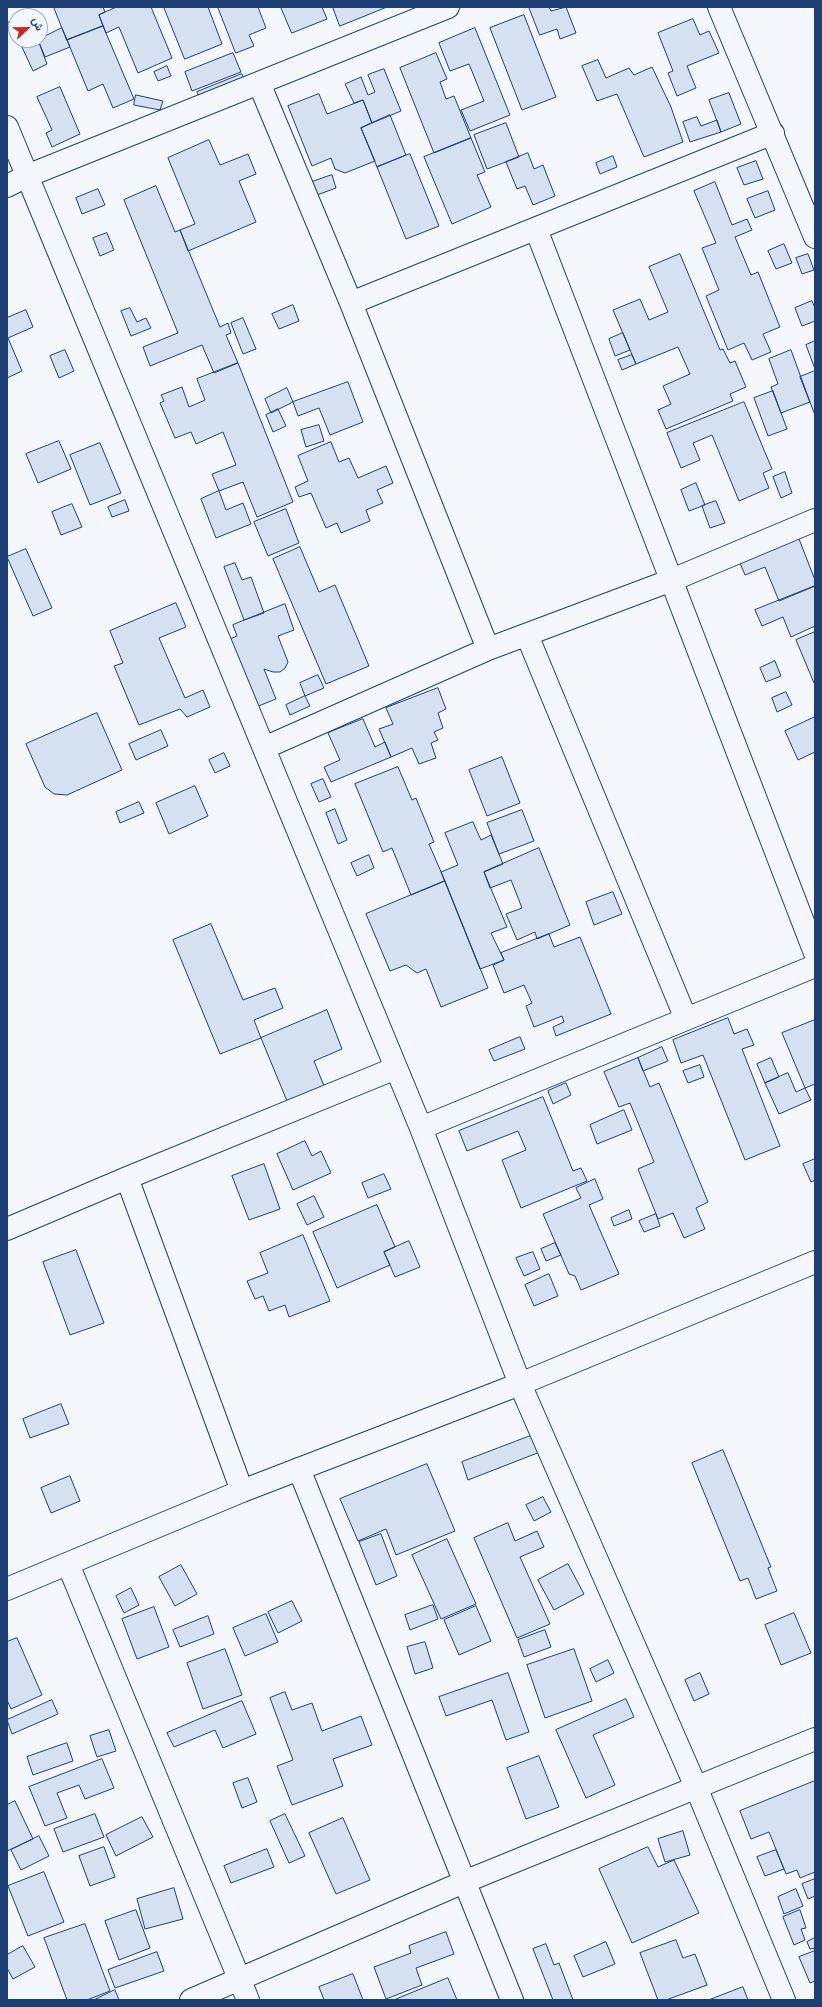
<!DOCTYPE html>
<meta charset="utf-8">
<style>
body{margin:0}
#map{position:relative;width:822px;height:2007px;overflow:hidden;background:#f4f7fb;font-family:Inter,Vazirmatn,sans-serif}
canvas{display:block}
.frame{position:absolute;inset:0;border:8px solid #1d3f73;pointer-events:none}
.north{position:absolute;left:8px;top:8px;width:40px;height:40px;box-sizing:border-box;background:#f4f7fb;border:1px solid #9eadc5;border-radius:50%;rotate:68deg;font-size:11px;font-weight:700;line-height:16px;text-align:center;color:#1d3f73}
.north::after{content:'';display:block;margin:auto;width:14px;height:18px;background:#c62828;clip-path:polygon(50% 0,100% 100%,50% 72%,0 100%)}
</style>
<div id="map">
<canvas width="822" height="2007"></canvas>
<div class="frame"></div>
<div class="north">ش</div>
</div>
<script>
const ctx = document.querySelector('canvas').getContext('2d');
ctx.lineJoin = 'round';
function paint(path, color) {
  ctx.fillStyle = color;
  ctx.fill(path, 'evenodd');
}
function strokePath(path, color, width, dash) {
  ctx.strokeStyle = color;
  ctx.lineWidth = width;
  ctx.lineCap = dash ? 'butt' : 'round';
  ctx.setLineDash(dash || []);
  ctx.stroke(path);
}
const building = new Path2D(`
 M 54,7 L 103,7 L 105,12 L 99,15 L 103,26 L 67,40 Z
 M 117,7 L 151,7 L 172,58 L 138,73 L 119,27 L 106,33 L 99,15 Z
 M 164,7 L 208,7 L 222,44 L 185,59 Z
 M 218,7 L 258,7 L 266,28 L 249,35 L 254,46 L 236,53 Z
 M 281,7 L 322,7 L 327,19 L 292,33 Z
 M 333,7 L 387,7 L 340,26 Z
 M 529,7 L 549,7 L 551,11 L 566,7 L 576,33 L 560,39 L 557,29 L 540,35 Z
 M 524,15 L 556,97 L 522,110 L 490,28 Z
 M 693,19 L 700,35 L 709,31 L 719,53 L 687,66 L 696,88 L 677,96 L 668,73 L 673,71 L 658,33 Z
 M 16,20 L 16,35 L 11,37 L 7,23 Z
 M 103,26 L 134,99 L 113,108 L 103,84 L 88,91 L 67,40 Z
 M 62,28 L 70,47 L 45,57 L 38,40 Z
 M 475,28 L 510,115 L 470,131 L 461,110 L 484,101 L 469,64 L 450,71 L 439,43 Z
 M 34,40 L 38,40 L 47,64 L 33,71 L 21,45 Z
 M 233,53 L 241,72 L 192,91 L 185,72 Z
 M 436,53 L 447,79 L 440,82 L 446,99 L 454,96 L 471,138 L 434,153 L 400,68 Z
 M 598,60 L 606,78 L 629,68 L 634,75 L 652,67 L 671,107 L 683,142 L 644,157 L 617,94 L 597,101 L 582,66 Z
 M 167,66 L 171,76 L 158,81 L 154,72 Z
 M 384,69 L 401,111 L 372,123 L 363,100 L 354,103 L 345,84 L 361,77 L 368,95 L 375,92 L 368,75 Z
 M 242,74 L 246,84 L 201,102 L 197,92 Z
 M 60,87 L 80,134 L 52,147 L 46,133 L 52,130 L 37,97 Z
 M 729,93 L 741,124 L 721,132 L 709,100 Z
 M 319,94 L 327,114 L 363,100 L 372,123 L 361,128 L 375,161 L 345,173 L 335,169 L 331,158 L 312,166 L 288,106 Z
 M 136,95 L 163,101 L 160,110 L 134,105 Z
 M 390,115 L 406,155 L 377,167 L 361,128 Z
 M 697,117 L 701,126 L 717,120 L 721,132 L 690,142 L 683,122 Z
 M 506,123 L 519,157 L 487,169 L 474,135 Z
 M 471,138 L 485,172 L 477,175 L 491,207 L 452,224 L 424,157 Z
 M 209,140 L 220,165 L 248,154 L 256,174 L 239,181 L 256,222 L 188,251 L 180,230 L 195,224 L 168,158 Z
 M 528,153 L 534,169 L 543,165 L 555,196 L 533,205 L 525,186 L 517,189 L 506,162 Z
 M 410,154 L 439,226 L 406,239 L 377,167 Z
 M 613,156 L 617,167 L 600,174 L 596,163 Z
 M 756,161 L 763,179 L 744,185 L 737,168 Z
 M 332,175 L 336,188 L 317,195 L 312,182 Z
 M 715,182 L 732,225 L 747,219 L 752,230 L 735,237 L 751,275 L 758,272 L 780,327 L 763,334 L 771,352 L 752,360 L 744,343 L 728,350 L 706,296 L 719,290 L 702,248 L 716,243 L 694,191 Z
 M 156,186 L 175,232 L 180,230 L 220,327 L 228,323 L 231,333 L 226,335 L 238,363 L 214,373 L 202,345 L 150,366 L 143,347 L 178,333 L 124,200 Z
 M 98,189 L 105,205 L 82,214 L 76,198 Z
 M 768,191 L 775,210 L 755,218 L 747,199 Z
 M 107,233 L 114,250 L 100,256 L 93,238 Z
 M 784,244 L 792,263 L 776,269 L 768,251 Z
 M 680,254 L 720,350 L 723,349 L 730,363 L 735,361 L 746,387 L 730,394 L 733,401 L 666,429 L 658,410 L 671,404 L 663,386 L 690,374 L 678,347 L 636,364 L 613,310 L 640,299 L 649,320 L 668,312 L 649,267 Z
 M 808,254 L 814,270 L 802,274 L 796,258 Z
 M 812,301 L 815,308 L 815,321 L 802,326 L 795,308 Z
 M 293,305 L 299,321 L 279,329 L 272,314 Z
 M 130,308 L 137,322 L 146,318 L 151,328 L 131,336 L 121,311 Z
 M 26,310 L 33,327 L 8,338 L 22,371 L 7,378 L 7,318 Z
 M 243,318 L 256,349 L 243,354 L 231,323 Z
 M 623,333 L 630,350 L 615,356 L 609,339 Z
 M 815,341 L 815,369 L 806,345 Z
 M 65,350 L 74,371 L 59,378 L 50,356 Z
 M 791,350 L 810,402 L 781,413 L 771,387 L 778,384 L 769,359 Z
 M 632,355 L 636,364 L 622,370 L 618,360 Z
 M 238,363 L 293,502 L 257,517 L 243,482 L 219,491 L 212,474 L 236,465 L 223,432 L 196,444 L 191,432 L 175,438 L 160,403 L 164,401 L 161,395 L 182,387 L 189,407 L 205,400 L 197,379 Z
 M 815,371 L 815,415 L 800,377 Z
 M 348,382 L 363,422 L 330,435 L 319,408 L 298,416 L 293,402 Z
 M 287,388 L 293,402 L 271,413 L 265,399 Z
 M 773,391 L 787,429 L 768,436 L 754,398 Z
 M 744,402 L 772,469 L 763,473 L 769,488 L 739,501 L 712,435 L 693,443 L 700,460 L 681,468 L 667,433 Z
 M 278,409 L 286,426 L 273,432 L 266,415 Z
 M 319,425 L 324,441 L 306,447 L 301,430 Z
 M 59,441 L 71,469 L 38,483 L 26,454 Z
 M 331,442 L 339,462 L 349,458 L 358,478 L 386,466 L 393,483 L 377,490 L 383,503 L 366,510 L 370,521 L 341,533 L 337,523 L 326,528 L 311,493 L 299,497 L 295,487 L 308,481 L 298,456 Z
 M 100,443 L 121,493 L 90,505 L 70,455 Z
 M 785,472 L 792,493 L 781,498 L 773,477 Z
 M 696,483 L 705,505 L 689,511 L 681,490 Z
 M 219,491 L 226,510 L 243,503 L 251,524 L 216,538 L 201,499 Z
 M 125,500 L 129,511 L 112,517 L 108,507 Z
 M 716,501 L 725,523 L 710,528 L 702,506 Z
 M 72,504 L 82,527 L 61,535 L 52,512 Z
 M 286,509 L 299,543 L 268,556 L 254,522 Z
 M 799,539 L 815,580 L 815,586 L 779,601 L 765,567 L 745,575 L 740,563 Z
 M 300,547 L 319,592 L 335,585 L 369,666 L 326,684 L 273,559 Z
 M 26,549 L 52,608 L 33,616 L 7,557 Z
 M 235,563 L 242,580 L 251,577 L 264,613 L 244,620 L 224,567 Z
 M 815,586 L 815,626 L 791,637 L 783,617 L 762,626 L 755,610 Z
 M 176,603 L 186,627 L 159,638 L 185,698 L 203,690 L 210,707 L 187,717 L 180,709 L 139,725 L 114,666 L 123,663 L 110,631 Z
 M 285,604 L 294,630 L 278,636 L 288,662 L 285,668 L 280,672 L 273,672 L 264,669 L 276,699 L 256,707 L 230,639 L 237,636 L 233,625 Z
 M 815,632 L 815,683 L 814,683 L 796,640 Z
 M 775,661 L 781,676 L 766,682 L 760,668 Z
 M 318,675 L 324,688 L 305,696 L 300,683 Z
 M 438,688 L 446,709 L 438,713 L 443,728 L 434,732 L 438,740 L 431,743 L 436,758 L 419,764 L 412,748 L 391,757 L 379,729 L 393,724 L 386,708 Z
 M 786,692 L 792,705 L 777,712 L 772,698 Z
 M 305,696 L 310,706 L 290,715 L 286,705 Z
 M 97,713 L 122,770 L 67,795 L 54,794 L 45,787 L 26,744 Z
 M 815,717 L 815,752 L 798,760 L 785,731 Z
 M 363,719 L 375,747 L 385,742 L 391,757 L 331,782 L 324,767 L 340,760 L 328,733 Z
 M 161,730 L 168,746 L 136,760 L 129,744 Z
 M 224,753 L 230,766 L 215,773 L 209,760 Z
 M 502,757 L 520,803 L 487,816 L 469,770 Z
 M 398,767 L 412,800 L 416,798 L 434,842 L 429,844 L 445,881 L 411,895 L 392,848 L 383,852 L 355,784 Z
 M 323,779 L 331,797 L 319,802 L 311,784 Z
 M 195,786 L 208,816 L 169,834 L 156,803 Z
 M 139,802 L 144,813 L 120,823 L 116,812 Z
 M 335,809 L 347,840 L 338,844 L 326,813 Z
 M 522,810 L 534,841 L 499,854 L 487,823 Z
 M 473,822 L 481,840 L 491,835 L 503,864 L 484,872 L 507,927 L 491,933 L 504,960 L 480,969 L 441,872 L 458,865 L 445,833 Z
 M 539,848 L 570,925 L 537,939 L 535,932 L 517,940 L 506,914 L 522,908 L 511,880 L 490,888 L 484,872 Z
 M 369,855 L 374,868 L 357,876 L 351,863 Z
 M 445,881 L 488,988 L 441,1007 L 426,969 L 417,973 L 406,965 L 390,971 L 366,914 Z
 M 613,892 L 622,914 L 594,925 L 586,902 Z
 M 211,924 L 243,1000 L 275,988 L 283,1008 L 254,1020 L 261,1038 L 220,1054 L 173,940 Z
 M 549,934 L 554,947 L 580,937 L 611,1014 L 556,1036 L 553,1027 L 564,1022 L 562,1016 L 534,1027 L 526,1006 L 532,1003 L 524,985 L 504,993 L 493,965 L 504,960 L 501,953 Z
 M 327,1010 L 342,1049 L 314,1061 L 324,1086 L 287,1101 L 261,1038 Z
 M 728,1018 L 734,1034 L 747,1029 L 754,1045 L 742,1049 L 780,1146 L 745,1160 L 703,1055 L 681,1063 L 673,1040 Z
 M 815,1020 L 815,1084 L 805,1088 L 782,1033 Z
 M 520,1037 L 525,1049 L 494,1061 L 489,1050 Z
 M 662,1047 L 668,1061 L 643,1071 L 638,1058 Z
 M 638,1058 L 650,1087 L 659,1083 L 708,1202 L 696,1208 L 705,1229 L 684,1238 L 673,1213 L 658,1219 L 638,1169 L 654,1162 L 630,1103 L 619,1107 L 604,1072 Z
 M 771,1058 L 779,1077 L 765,1083 L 757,1064 Z
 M 700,1065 L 704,1077 L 688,1083 L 683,1071 Z
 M 788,1073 L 796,1092 L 805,1088 L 811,1100 L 779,1114 L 765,1083 Z
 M 566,1083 L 571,1095 L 553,1104 L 548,1091 Z
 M 543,1097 L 573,1171 L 581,1168 L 587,1181 L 521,1208 L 502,1160 L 526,1150 L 518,1131 L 467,1151 L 459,1131 Z
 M 624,1110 L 632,1130 L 597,1144 L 590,1125 Z
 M 305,1141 L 312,1156 L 321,1151 L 331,1173 L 293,1190 L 277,1154 Z
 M 815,1159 L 815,1180 L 811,1182 L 803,1164 Z
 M 264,1164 L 280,1209 L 249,1220 L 232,1176 Z
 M 384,1174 L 391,1189 L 368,1198 L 362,1183 Z
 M 595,1179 L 603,1199 L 589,1205 L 619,1274 L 581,1290 L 575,1276 L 569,1274 L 543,1214 L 581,1198 L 576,1188 Z
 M 314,1196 L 324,1217 L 307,1225 L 297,1204 Z
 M 377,1205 L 395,1247 L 384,1252 L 390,1265 L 337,1288 L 313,1232 Z
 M 629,1210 L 632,1219 L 614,1226 L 611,1218 Z
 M 656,1214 L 660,1226 L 644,1232 L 639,1221 Z
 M 303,1235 L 330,1301 L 289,1317 L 285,1305 L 269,1311 L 263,1296 L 255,1299 L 247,1281 L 268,1273 L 260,1253 Z
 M 409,1241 L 420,1267 L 395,1277 L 384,1252 Z
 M 555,1243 L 561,1255 L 546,1261 L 541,1249 Z
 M 76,1250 L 104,1323 L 70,1335 L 43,1262 Z
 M 533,1252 L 540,1269 L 524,1276 L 516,1258 Z
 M 549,1274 L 558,1296 L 534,1306 L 525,1285 Z
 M 61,1404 L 69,1424 L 30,1438 L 23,1419 Z
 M 533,1435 L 540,1452 L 468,1480 L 462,1462 Z
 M 723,1450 L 771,1567 L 768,1568 L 777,1591 L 756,1599 L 748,1578 L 740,1581 L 692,1463 Z
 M 427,1464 L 455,1531 L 396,1555 L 386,1529 L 358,1541 L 340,1499 Z
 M 70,1476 L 80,1501 L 51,1513 L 41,1488 Z
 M 543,1497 L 551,1512 L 534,1521 L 526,1505 Z
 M 508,1523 L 515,1541 L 537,1531 L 544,1547 L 520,1557 L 550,1624 L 517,1638 L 474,1538 Z
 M 381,1534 L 397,1576 L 376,1585 L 359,1542 Z
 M 447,1539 L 476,1604 L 441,1619 L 412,1555 Z
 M 568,1564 L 584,1594 L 554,1610 L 538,1580 Z
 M 181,1565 L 197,1594 L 175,1606 L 159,1577 Z
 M 131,1588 L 139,1605 L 124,1613 L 116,1596 Z
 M 292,1601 L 302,1621 L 278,1633 L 268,1612 Z
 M 433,1605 L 438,1619 L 410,1630 L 405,1615 Z
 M 476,1606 L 491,1641 L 459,1655 L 444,1620 Z
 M 154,1607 L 169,1647 L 137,1659 L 122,1619 Z
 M 794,1613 L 811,1653 L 781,1665 L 765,1625 Z
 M 266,1614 L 278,1642 L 245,1656 L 233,1628 Z
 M 208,1616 L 214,1634 L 180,1647 L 173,1630 Z
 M 545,1630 L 551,1647 L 524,1657 L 518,1640 Z
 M 17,1638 L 42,1695 L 11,1709 L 7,1700 L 7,1642 Z
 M 425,1642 L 433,1668 L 415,1674 L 407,1647 Z
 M 225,1649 L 242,1695 L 203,1709 L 187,1663 Z
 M 574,1649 L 592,1701 L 545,1718 L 527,1665 Z
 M 608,1660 L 614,1673 L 596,1682 L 590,1669 Z
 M 508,1673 L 529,1732 L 506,1740 L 492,1700 L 446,1716 L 439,1697 Z
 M 700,1673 L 709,1694 L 694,1701 L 685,1680 Z
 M 285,1692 L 292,1710 L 312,1703 L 322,1731 L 361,1716 L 372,1745 L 333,1759 L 343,1786 L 292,1805 L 277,1766 L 293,1760 L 270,1698 Z
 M 626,1699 L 634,1717 L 593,1735 L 615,1785 L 586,1798 L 556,1730 Z
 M 52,1700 L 58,1714 L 12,1734 L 7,1720 Z
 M 242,1701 L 256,1734 L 223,1748 L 215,1730 L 174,1747 L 167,1733 Z
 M 109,1730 L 116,1751 L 97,1757 L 90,1736 Z
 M 67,1743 L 73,1761 L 33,1775 L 27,1757 Z
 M 539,1756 L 559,1807 L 526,1819 L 507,1768 Z
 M 102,1759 L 114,1788 L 85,1799 L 79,1785 L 57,1793 L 67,1818 L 45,1826 L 29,1787 Z
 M 248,1778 L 257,1802 L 242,1808 L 233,1783 Z
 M 815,1781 L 815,1872 L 800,1878 L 797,1870 L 786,1874 L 769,1832 L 751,1839 L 740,1811 Z
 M 15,1801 L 33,1839 L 7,1851 L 7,1805 Z
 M 95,1814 L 104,1837 L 63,1852 L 54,1829 Z
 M 285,1814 L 305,1856 L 289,1863 L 270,1821 Z
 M 142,1817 L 153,1837 L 116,1856 L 106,1835 Z
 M 343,1818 L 370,1880 L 336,1894 L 309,1833 Z
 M 683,1831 L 690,1855 L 665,1862 L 658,1839 Z
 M 39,1836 L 49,1856 L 21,1870 L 11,1850 Z
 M 104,1847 L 115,1877 L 90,1886 L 79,1856 Z
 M 648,1847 L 658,1867 L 674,1860 L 699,1913 L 632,1943 L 599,1869 Z
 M 267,1849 L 274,1867 L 231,1883 L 224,1866 Z
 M 776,1850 L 784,1869 L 765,1876 L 757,1857 Z
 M 44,1872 L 64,1922 L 28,1936 L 8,1886 Z
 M 815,1879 L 815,1896 L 808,1899 L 802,1884 Z
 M 174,1888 L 183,1919 L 145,1929 L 137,1899 Z
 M 796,1889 L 803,1906 L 784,1914 L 778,1897 Z
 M 136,1910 L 150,1948 L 119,1960 L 105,1921 Z
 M 800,1910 L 806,1928 L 801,1929 L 805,1940 L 794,1945 L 783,1917 Z
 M 85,1924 L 110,1991 L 87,2000 L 67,2000 L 44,1938 Z
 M 446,1932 L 454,1954 L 416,1968 L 422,1985 L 386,1999 L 374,1967 L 411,1953 L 409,1946 Z
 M 815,1938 L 815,1948 L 810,1949 L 807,1942 Z
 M 676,1940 L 683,1958 L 695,1954 L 707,1985 L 666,2000 L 658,2000 L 640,1953 Z
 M 606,1942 L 615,1964 L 583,1977 L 574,1956 Z
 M 546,1944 L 554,1965 L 559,1963 L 573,2000 L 553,2000 L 533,1949 Z
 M 23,1946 L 35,1967 L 13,1979 L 7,1968 L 7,1955 Z
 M 815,1951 L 815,1981 L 810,1983 L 799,1957 Z
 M 157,1952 L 164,1971 L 115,1988 L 108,1970 Z
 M 353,1974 L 363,2000 L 324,2000 L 319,1987 Z
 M 448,1978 L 457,2000 L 394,2000 Z
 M 743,1987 L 748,2000 L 709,2000 Z
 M 115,1990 L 119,2000 L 94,2000 Z`);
const street = new Path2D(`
 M 719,7 L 815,237
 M 259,83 L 351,303 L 488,649
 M 7,127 L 421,1128 L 520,1384 L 696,1787 L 784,2000
 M 7,186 L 27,176 L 448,7
 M 536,229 L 815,953
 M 351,303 L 773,133
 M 527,635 L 686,1019
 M 264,748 L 488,649 L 672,580 L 815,520
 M 421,1128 L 815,966
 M 127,1178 L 242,1491
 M 7,1229 L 127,1178 L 396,1068
 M 299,1469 L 512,2000
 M 68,1564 L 248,2000
 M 191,2000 L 464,1882 L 815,1739`);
const secondary = new Path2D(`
 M 7,1589 L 242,1491 L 520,1384 L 815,1262`);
paint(building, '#d5e0f0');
strokePath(building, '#1d3f73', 1);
strokePath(street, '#1d3f73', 24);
strokePath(secondary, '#1d3f73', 24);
strokePath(street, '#f4f7fb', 22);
strokePath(secondary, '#f4f7fb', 22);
</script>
